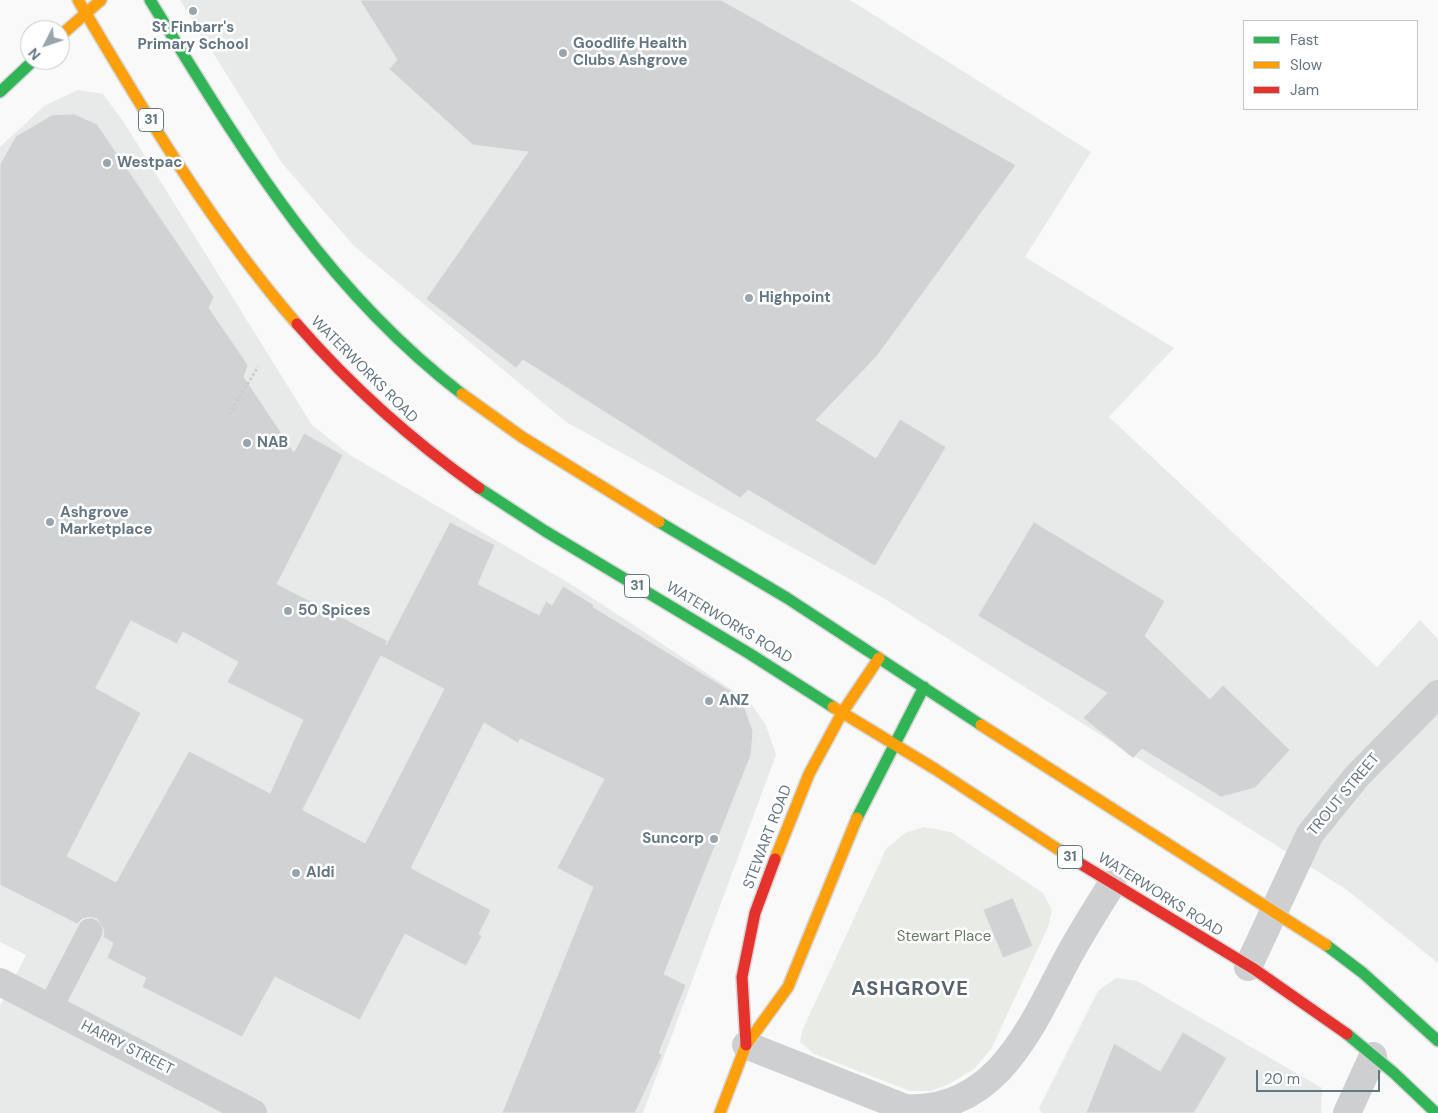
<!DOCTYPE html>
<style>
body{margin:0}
#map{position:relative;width:1438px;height:1113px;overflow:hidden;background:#f9f9f9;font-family:"DM Sans",sans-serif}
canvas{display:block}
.legend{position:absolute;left:1243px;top:20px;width:175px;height:90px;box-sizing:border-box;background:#fff;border:1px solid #c1c8cd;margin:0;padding:6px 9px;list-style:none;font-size:15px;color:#657683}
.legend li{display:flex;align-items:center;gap:10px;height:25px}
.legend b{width:25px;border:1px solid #c1c8cd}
.north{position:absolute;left:20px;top:20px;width:50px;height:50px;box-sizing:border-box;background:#fff;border:1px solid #c1c8cd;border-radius:50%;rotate:229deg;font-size:14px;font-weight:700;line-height:20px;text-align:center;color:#657683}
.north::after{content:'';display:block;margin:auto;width:18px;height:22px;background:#99a4ac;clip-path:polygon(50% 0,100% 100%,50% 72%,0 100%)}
.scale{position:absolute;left:1256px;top:1070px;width:124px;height:22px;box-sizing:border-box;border:2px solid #657683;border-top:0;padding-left:6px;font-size:15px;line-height:18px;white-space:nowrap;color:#657683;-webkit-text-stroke:4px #fff;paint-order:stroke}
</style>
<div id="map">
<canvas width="1438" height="1113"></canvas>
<ul class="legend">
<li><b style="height:6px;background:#30b455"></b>Fast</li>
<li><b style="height:6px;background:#ff9f0a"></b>Slow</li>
<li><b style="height:6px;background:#e5322d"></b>Jam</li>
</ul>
<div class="north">N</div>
<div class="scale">20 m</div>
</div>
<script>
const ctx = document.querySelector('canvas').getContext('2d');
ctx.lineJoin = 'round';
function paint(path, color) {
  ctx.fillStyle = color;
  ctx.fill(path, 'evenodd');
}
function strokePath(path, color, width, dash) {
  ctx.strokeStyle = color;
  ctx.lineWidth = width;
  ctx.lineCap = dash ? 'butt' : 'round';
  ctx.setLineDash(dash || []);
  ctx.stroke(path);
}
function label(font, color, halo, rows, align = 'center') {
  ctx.font = font + ' "DM Sans",sans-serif';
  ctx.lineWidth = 5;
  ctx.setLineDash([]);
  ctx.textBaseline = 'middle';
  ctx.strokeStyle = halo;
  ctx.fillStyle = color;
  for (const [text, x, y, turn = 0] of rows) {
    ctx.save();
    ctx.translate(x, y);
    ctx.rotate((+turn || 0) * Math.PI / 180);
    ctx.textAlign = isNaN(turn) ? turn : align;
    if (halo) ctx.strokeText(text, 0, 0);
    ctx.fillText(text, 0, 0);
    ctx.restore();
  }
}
const built = new Path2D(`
 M 180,0 L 850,0 L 1091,152 L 1025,257 L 1174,348 L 1109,417 L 1377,667 L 1420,620 L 1438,639 L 1438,963 L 1347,890 L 880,596 L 566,422 L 354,246 L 282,163 Z
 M 78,90 L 103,94 L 123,121 L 312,425 L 350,455 L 574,586 L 749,701 L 766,725 L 776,755 L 643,1113 L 0,1113 L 0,1006 L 26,955 L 0,942 L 0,147 L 44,106 Z
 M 1116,978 L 1137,981 L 1322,1088 L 1321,1113 L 1042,1113 L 1039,1108 L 1098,991 Z`);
const green = new Path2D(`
 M 924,827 L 951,832 L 1043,893 L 1052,910 L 1048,927 L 991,1049 L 974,1069 L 949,1084 L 931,1091 L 910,1091 L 814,1054 L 800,1042 L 802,1031 L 886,849 L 905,833 Z`);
const building = new Path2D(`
 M 360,0 L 721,0 L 1016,165 L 877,356 L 816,420 L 876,458 L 900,419 L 946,447 L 875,566 L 748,490 L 740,498 L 523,360 L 516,368 L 426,299 L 528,152 L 473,145 L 389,69 L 397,60 Z
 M 74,114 L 97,124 L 214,297 L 209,308 L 248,365 L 244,377 L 294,452 L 304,433 L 343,455 L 277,584 L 388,641 L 386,645 L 450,522 L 495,545 L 478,584 L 539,615 L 546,601 L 552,605 L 563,586 L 594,605 L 593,607 L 731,691 L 745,708 L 753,731 L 751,755 L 664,974 L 686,985 L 659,1053 L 662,1055 L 635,1113 L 502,1113 L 593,887 L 557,868 L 604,779 L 520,739 L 518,743 L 484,723 L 411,868 L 491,910 L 479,934 L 482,936 L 466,966 L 405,934 L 360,1020 L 275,977 L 242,1037 L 142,987 L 146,978 L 107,958 L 113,943 L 103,937 L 104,930 L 97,919 L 89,917 L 82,919 L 77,924 L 0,885 L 0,164 L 16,136 L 52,115 ZM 131,621 L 177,644 L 183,632 L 238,662 L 227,682 L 303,720 L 270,793 L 189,751 L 116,882 L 67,856 L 141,713 L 96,688 ZM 381,656 L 444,689 L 365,843 L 303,810 Z
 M 1034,522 L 1165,601 L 1145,636 L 1210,699 L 1223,685 L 1290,750 L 1255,788 L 1221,797 L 1142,749 L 1133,758 L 1083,718 L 1107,693 L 978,616 Z
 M 1013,898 L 1033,946 L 1003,958 L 983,910 Z
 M 1183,1032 L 1227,1058 L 1194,1113 L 1086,1113 L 1114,1043 L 1160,1071 Z`);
const path = new Path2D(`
 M 229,414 L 258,367`);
const lane = new Path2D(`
 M 50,1008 L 90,931`);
const street = new Path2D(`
 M 1248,967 L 1310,834 L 1357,776 L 1438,694
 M 0,982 L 253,1113
 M 746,1045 L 905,1108 C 998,1113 1032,1024 1067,959 C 1081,933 1097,908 1112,884
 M 1347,1113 L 1373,1056`);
const fast = new Path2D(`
 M 150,0 C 242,149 321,285 462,394
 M 0,92 L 34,60
 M 479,488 L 545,531 L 750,654 L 833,707
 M 659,522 L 787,598 L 981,725
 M 857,818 L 924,687
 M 1326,945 L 1363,973 L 1438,1041
 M 1347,1034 L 1394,1073 L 1436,1113`);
const slow = new Path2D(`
 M 78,0 C 144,112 211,225 297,324
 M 60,36 L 101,0
 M 462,394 L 522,437 L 659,522
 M 833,707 L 935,769 L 1076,861
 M 981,725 L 1326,945
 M 775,859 L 809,774 L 842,713 L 879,658
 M 720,1113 L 746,1045 L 788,987 L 857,818`);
const jam = new Path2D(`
 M 297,324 C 351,386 411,440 479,488
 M 1076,861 L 1254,969 L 1347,1034
 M 746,1045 L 742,977 L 755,913 L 775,859`);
const markers = [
 [193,11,5,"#99a4ac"],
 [563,53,5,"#99a4ac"],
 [107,163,5,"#99a4ac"],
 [749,298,5,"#99a4ac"],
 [247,443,5,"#99a4ac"],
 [50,522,5,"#99a4ac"],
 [288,611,5,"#99a4ac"],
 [709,701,5,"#99a4ac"],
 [714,839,5,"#99a4ac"],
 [296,873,5,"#99a4ac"]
];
const shields = [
 [151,120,25],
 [637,586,25],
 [1070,857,25]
];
const shieldNames = [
 ["31",151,120],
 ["31",637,586],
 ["31",1070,857]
];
const poiNames = [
 ["St Finbarr's",193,28,"center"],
 ["Primary School",193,45,"center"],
 ["Goodlife Health",573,44],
 ["Clubs Ashgrove",573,61],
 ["Westpac",117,163],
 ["Highpoint",759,298],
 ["NAB",257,443],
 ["Ashgrove",60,513],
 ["Marketplace",60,530],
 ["50 Spices",298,611],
 ["ANZ",719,701],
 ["Suncorp",704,839,"right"],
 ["Aldi",306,873]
];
const streetNames = [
 ["WATERWORKS ROAD",364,370,45],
 ["WATERWORKS ROAD",729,623,31],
 ["TROUT STREET",1344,795,-50],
 ["STEWART ROAD",768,837,-69],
 ["WATERWORKS ROAD",1160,895,32],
 ["HARRY STREET",127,1048,27]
];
const parkNames = [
 ["Stewart Place",944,937]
];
const districtNames = [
 ["ASHGROVE",910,990]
];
paint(built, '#e8e9e9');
paint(green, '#e8ebe6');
paint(building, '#d0d2d3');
strokePath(building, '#e8e8e8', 1);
strokePath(fast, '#d5d6d7', 14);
strokePath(slow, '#d5d6d7', 14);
strokePath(jam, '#d5d6d7', 14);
strokePath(path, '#cbcccd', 3, [2.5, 2.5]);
strokePath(lane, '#cecfd0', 25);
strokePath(street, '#cecfd0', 28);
strokePath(fast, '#30b455', 11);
strokePath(slow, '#ff9f0a', 11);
strokePath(jam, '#e5322d', 11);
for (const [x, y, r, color] of markers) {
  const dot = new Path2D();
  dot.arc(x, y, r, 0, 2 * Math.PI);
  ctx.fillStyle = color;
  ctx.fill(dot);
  strokePath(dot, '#fff', 2);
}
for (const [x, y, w] of shields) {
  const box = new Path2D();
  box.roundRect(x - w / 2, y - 11.5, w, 23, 4);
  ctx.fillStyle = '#fff';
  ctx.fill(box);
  strokePath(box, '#657683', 1);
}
label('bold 14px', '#657683', null, shieldNames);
label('bold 15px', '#657683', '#fff', poiNames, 'left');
label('15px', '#657683', '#fff', streetNames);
label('15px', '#687a64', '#fff', parkNames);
ctx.letterSpacing = '1px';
label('bold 20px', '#57646e', '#fff', districtNames);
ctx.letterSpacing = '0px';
</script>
